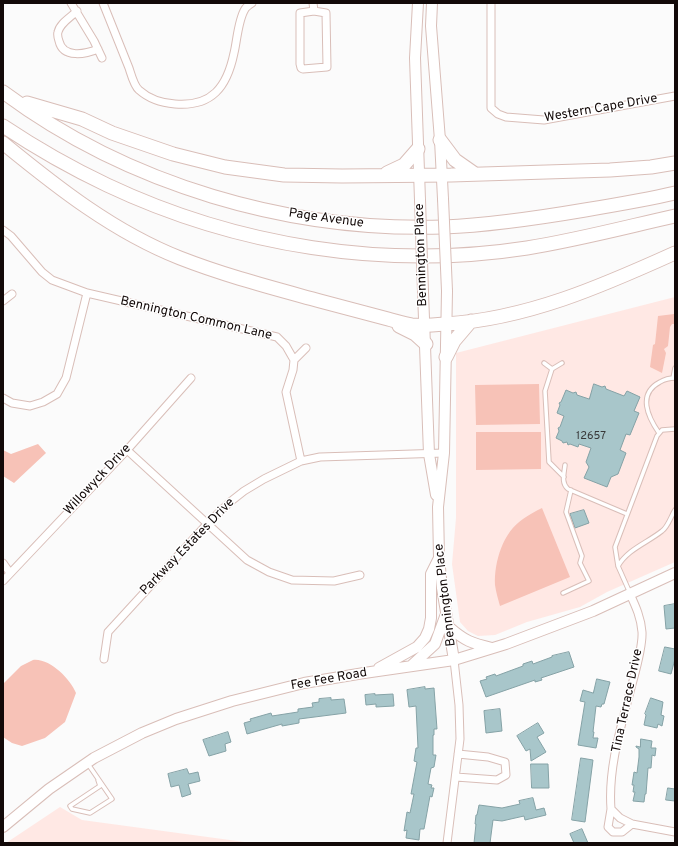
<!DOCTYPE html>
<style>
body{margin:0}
#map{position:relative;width:678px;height:846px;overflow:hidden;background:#fbfbfb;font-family:Overpass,sans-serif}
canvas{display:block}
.frame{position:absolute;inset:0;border:4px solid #120908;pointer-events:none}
</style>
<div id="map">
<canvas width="678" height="846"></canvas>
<div class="frame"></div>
</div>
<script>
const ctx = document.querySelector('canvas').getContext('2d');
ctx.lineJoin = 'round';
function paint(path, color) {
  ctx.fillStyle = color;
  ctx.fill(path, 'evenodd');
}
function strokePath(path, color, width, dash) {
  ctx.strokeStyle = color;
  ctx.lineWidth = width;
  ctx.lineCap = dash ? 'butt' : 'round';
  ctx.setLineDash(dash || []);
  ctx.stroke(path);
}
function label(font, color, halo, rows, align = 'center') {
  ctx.font = font + ' Overpass,sans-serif';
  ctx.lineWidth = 3;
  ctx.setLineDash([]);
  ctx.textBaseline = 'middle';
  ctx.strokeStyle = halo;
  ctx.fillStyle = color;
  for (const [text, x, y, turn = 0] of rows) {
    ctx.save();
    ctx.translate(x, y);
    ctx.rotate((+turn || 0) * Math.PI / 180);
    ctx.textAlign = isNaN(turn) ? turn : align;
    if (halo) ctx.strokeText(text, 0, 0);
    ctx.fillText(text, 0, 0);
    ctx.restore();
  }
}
const built = new Path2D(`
 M 675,297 L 675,562 L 607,592 L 580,607 L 527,622 L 495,635 L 478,636 L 468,631 L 460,622 L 452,564 L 456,518 L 456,353 Z
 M 60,807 L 82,820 L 252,843 L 6,843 Z`);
const green = new Path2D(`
 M 674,312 L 675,312 L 675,324 L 672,324 L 670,327 L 668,346 L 664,349 L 666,353 L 662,373 L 650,367 L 653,345 L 655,344 L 658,316 L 674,314 Z
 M 539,384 L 540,424 L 476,425 L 475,385 Z
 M 476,432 L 541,432 L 541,469 L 476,470 Z
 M 38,444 L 46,453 L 14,483 L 3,476 L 3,450 L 11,454 Z
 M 542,508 L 570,577 L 500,606 C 498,599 496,592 495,585 C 494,562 503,532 523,519 C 529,515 535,511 542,508 Z
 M 33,660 C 50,658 70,679 76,693 L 65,722 L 45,738 L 22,746 L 12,743 L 3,737 L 3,684 L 21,666 Z`);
const building = new Path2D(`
 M 594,384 L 602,387 L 605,386 L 606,389 L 624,396 L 627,391 L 640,397 L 634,411 L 639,413 L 630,435 L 626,434 L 620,450 L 626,453 L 618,474 L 611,477 L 607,487 L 584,478 L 589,467 L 586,462 L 591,448 L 579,444 L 578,447 L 570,444 L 568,445 L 567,442 L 563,443 L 562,441 L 556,438 L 559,431 L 558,428 L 560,427 L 564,416 L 557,413 L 560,405 L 559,403 L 561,402 L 566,390 L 573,393 L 576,392 L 577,395 L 589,399 Z
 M 584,510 L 589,523 L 575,528 L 570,514 Z
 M 675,604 L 675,628 L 666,629 L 664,606 Z
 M 665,647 L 675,649 L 675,659 L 671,674 L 659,671 Z
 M 569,652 L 574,667 L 541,678 L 542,680 L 535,682 L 535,680 L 486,697 L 480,681 L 487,679 L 486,677 L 495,674 L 496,676 L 523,666 L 523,664 L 532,661 L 533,664 L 552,657 L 552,656 Z
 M 597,679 L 610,682 L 604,704 L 602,704 L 601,707 L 596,706 L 593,732 L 594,732 L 593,738 L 598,738 L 596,748 L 578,745 L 585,702 L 580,701 L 583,690 L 593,693 Z
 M 425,687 L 425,689 L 434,688 L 437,729 L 434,729 L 434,735 L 433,735 L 433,755 L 436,755 L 434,767 L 431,768 L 428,784 L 432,785 L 431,788 L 434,788 L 432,797 L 430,796 L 424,829 L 420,829 L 419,840 L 406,838 L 407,830 L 404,831 L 407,812 L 410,813 L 414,794 L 411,794 L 417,762 L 414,761 L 416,748 L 418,748 L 416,706 L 409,707 L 407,690 Z
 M 375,694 L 375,695 L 393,694 L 394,706 L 376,707 L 376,704 L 366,705 L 365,695 Z
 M 331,698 L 331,700 L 344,699 L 346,713 L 299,719 L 299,723 L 282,726 L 282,724 L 247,734 L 244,723 L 251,721 L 250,719 L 271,713 L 272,716 L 298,712 L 298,709 L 313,707 L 312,703 L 319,702 L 319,699 Z
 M 651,698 L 663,702 L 661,715 L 664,716 L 662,726 L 658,724 L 657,728 L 644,725 L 646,715 L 645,714 Z
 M 500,709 L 502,731 L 486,733 L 484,711 Z
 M 538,723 L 544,733 L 537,737 L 546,752 L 531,761 L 530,749 L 526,751 L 517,736 Z
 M 228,732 L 231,742 L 225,744 L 226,751 L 209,756 L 203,740 Z
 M 641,739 L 652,741 L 651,748 L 656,748 L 655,756 L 652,755 L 651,768 L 648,768 L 646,794 L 645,794 L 644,802 L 633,801 L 635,792 L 633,792 L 634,785 L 632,785 L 634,772 L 637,773 L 639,757 L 639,749 L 636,747 L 636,746 L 640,747 Z
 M 581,758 L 593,760 L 585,822 L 572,820 Z
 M 531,764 L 548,764 L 549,788 L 532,788 Z
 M 187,769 L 189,774 L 198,772 L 200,781 L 188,784 L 191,794 L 182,797 L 179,785 L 171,787 L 168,774 Z
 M 668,788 L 675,789 L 675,801 L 666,800 Z
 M 533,798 L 536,810 L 544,808 L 546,815 L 525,820 L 524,816 L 502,821 L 493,820 L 490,843 L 474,843 L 476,824 L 475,824 L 476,815 L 477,815 L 479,805 L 502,808 L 520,804 L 519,801 Z
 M 582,829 L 588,843 L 574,843 L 570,834 Z`);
const lane = new Path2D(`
 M 544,363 L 552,369
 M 562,363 L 552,369 L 545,391 L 549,462 L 564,477
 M 673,378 L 675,368
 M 659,433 C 648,417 637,394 660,382 C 665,379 669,378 675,378
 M 565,465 C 564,474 561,483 568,489 L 627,514
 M 618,566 C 628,549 647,543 662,531 C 668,527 671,516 675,510
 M 563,593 L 589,581 L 580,563 L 582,556 L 566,512 L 571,490
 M 630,593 L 618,566 L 615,547 L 657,436 L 662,430 L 675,429
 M 88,764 L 112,799 L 90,813 L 72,809 L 70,806 L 100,786 L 98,780`);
const street = new Path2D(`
 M 71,3 L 94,41 L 102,58
 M 103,3 C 112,25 120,46 129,68 C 131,74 134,86 139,90 C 149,99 162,103 175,104 C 212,107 227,87 234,53 C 237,41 238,20 245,9 C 246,7 249,5 252,3
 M 313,3 L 314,11
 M 491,3 L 491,108 L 498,114 L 506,117 L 544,120 L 675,96
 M 77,11 C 71,17 60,23 58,32 C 57,35 58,38 59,41 C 63,59 86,54 98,49
 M 314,11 L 326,13 L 327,67 L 303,69 L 301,68 L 300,64 L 300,13 Z
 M 3,230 L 11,236 L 42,272 L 52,280 L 87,293 L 66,378 L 57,394 L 43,402 L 30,406 L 12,403 L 3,398
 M 87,293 L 277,337 L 286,346 L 294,360
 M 3,301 L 12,294
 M 127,450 L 247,560 L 269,572 L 292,580 L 334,581 L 360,575
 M 301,461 L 286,392 L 293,370 L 294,360 L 306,348
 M 3,563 L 10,573
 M 3,581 L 127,450 L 191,378
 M 630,594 C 636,607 641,618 642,632 C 643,648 634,676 630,692 C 620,730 608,770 611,809 L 620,818 L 632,824 L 675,832
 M 104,659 L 108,632 L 207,524 L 230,502 L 244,491 L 264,479 L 301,461 L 320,457 L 444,453
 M 456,777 L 497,780 L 506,775 L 505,762 L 488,757 L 458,754
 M 611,809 L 608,827 L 613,832 L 622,832 L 632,824
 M 447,843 L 460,739 L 459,705 L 454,660`);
const secondary = new Path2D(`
 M 418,3 L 415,58 L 420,200
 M 432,3 L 431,26 L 440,140 L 443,199
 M 447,291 L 444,453 L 438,507 L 439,558 L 442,588 L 454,660
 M 423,292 L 429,454 L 436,495
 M 449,627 C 465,641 471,643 492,648
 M 411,666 L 435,644 L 439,633 L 446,614
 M 379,668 L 417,647 L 425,638 L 429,629 L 431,618 L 431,574 L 439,558
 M 3,827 L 49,789 L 94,758 L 142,733 L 176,719 L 232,701 L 304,683 L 364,673 L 454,660 L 506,644 L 593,611 L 675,573`);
const highway = new Path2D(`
 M 3,92 C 128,185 289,232 444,227 C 492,225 538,218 585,210 C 615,205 645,200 675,193
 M 27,103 L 82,119 L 112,133 L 173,154 L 225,167 L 284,175 L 342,176 L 451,175 L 610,170 L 651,167 L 675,163
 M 3,126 C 36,148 71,168 107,185 C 236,246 385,270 527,248 C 577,240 626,227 675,216
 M 440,140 L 455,160 L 475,174
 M 3,143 C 58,188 114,232 180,258 C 226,276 273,288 320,301 C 343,307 365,313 388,319 C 396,321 404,324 412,325 C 423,326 435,325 445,324 C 527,319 602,286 675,253
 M 387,173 L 404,165 L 418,149
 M 399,326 L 415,334 L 426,344
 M 446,357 L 454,341 L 471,321`);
const secondaryBridge = new Path2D(`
 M 443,199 L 447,291
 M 420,200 L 423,292`);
const numberNames = [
 ["12657",591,437]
];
const streetNames = [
 ["Western Cape Drive",601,109,-10],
 ["Page Avenue",326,219,8],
 ["Bennington Place",422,255,-92],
 ["Bennington Common Lane",196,319,13],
 ["Willowyck Drive",98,480,-47],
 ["Parkway Estates Drive",188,547,-46],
 ["Bennington Place",446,595,-97],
 ["Fee Fee Road",329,680,-10],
 ["Tina Terrace Drive",628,701,-78]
];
paint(built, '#ffe8e4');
paint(green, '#f7c2b7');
paint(building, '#a8c6ca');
strokePath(building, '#85a2a6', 1);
strokePath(lane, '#d9beb8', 5.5);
strokePath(street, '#d9beb8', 9);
strokePath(secondary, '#d9beb8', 12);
strokePath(highway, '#d9beb8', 15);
strokePath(lane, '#fff', 3.5);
strokePath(street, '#fff', 7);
strokePath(secondary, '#fff', 10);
strokePath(highway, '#fff', 13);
strokePath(secondaryBridge, '#d9beb8', 12, []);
strokePath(secondaryBridge, '#fff', 10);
label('11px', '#383838', null, numberNames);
label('13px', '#120908', '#fff', streetNames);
</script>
